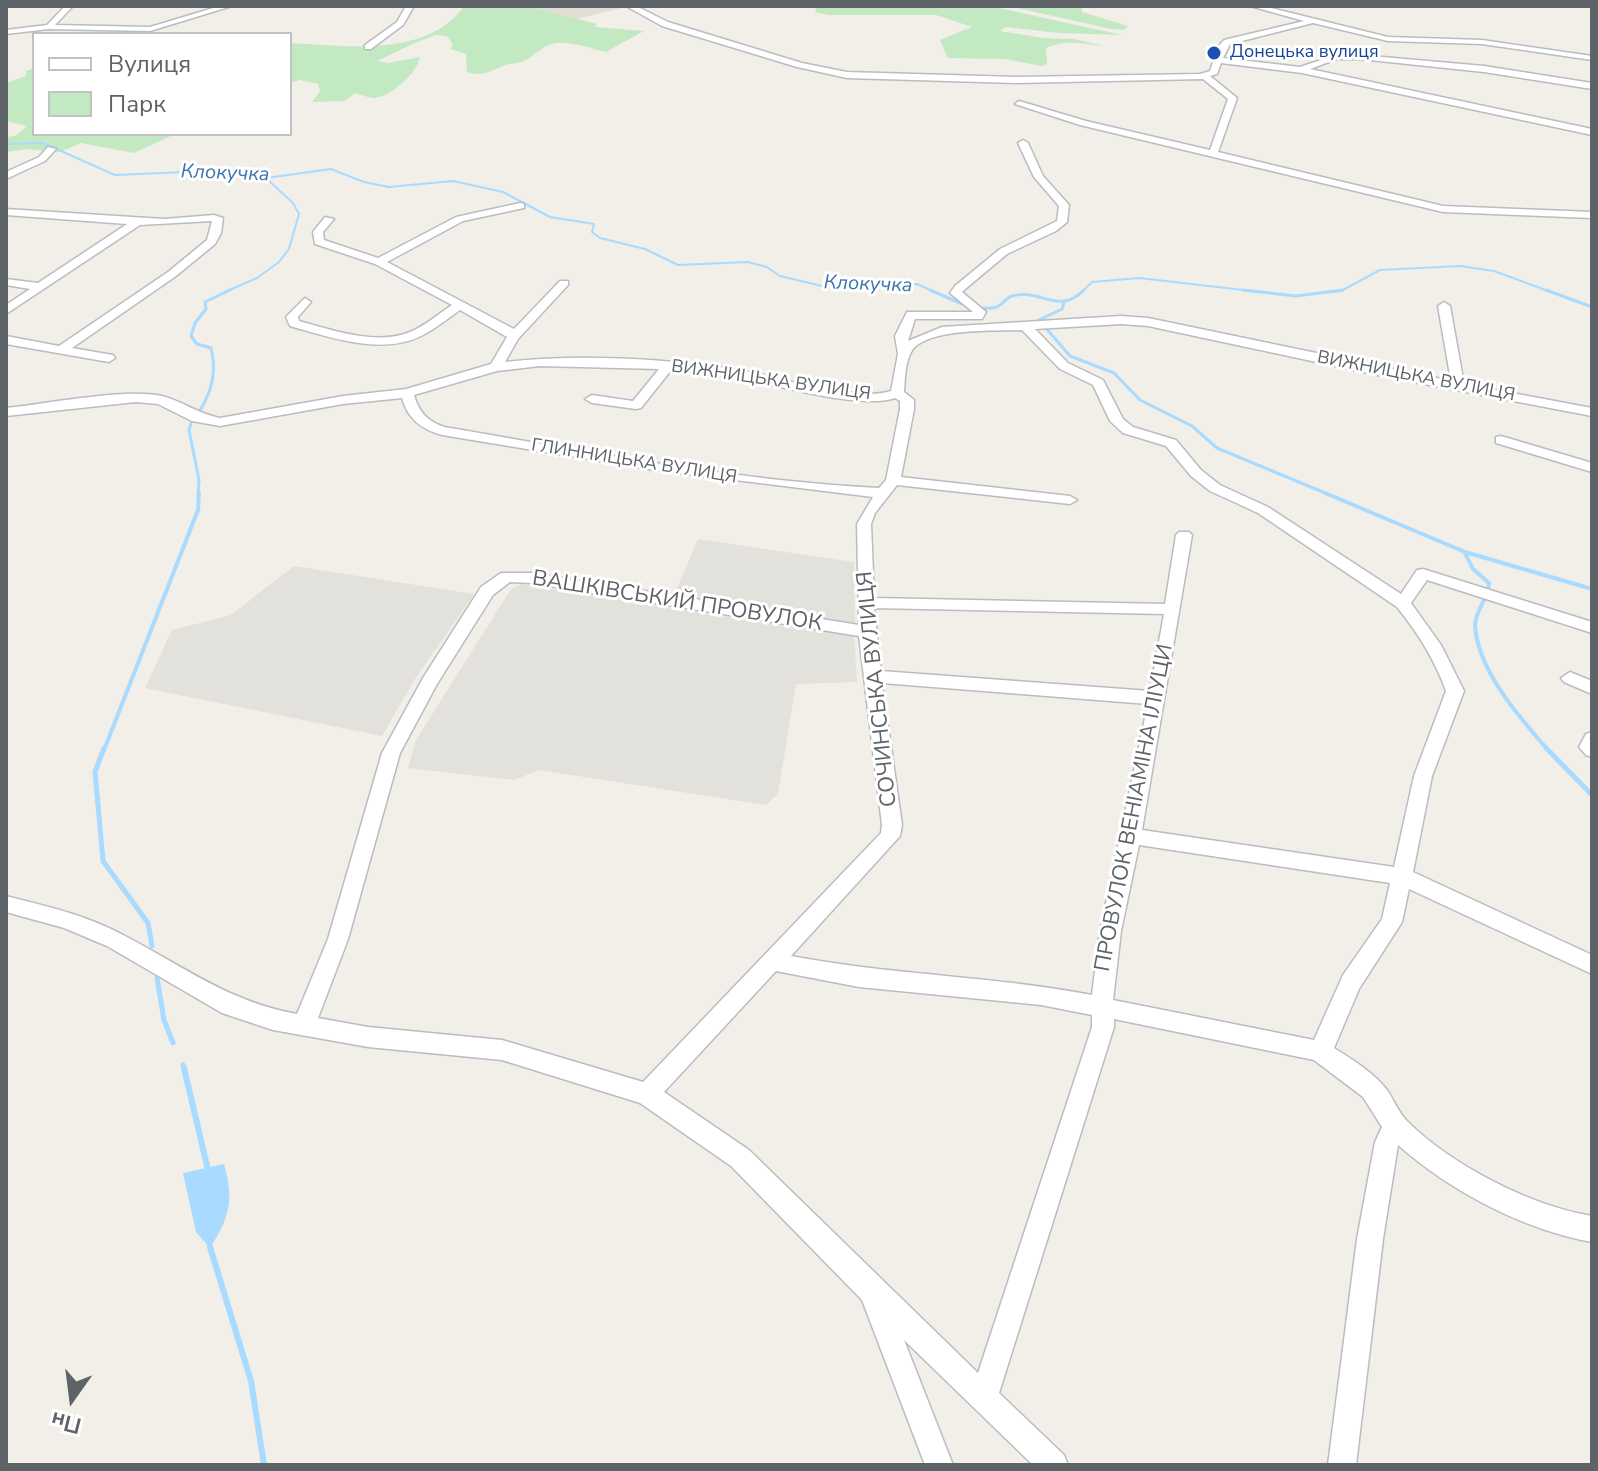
<!DOCTYPE html>
<meta charset="utf-8">
<style>
body{margin:0}
#map{position:relative;width:1598px;height:1471px;overflow:hidden;background:#f1efe7;font-family:"Nunito Sans",sans-serif}
canvas{display:block}
.frame{position:absolute;inset:0;border:8px solid #5e6368;pointer-events:none}
.legend{position:absolute;left:32px;top:32px;width:260px;height:104px;box-sizing:border-box;background:#fff;border:2px solid #bfc1c3;margin:0;padding:10px 14px;list-style:none;font-size:24px;color:#5e6368}
.legend li{display:flex;align-items:center;gap:16px;height:40px}
.legend b{width:40px;border:2px solid #bfc1c3}
.north{position:absolute;left:32px;top:1359px;width:80px;height:80px;-webkit-text-stroke:6px #fff;paint-order:stroke;rotate:194deg;font-size:22px;font-weight:700;line-height:32px;text-align:center;color:#5e6368}
.north::after{content:'';display:block;margin:auto;width:28px;height:36px;background:#5e6368;clip-path:polygon(50% 0,100% 100%,50% 72%,0 100%)}
</style>
<div id="map">
<canvas width="1598" height="1471"></canvas>
<div class="frame"></div>
<ul class="legend">
<li><b style="height:10px;background:#fff"></b>Вулиця</li>
<li><b style="height:22px;background:#c3e9c3"></b>Парк</li>
</ul>
<div class="north">Пн</div>
</div>
<script>
const ctx = document.querySelector('canvas').getContext('2d');
ctx.lineJoin = 'round';
function paint(path, color) {
  ctx.fillStyle = color;
  ctx.fill(path, 'evenodd');
}
function strokePath(path, color, width, dash) {
  ctx.strokeStyle = color;
  ctx.lineWidth = width;
  ctx.lineCap = dash ? 'butt' : 'round';
  ctx.setLineDash(dash || []);
  ctx.stroke(path);
}
function label(font, color, halo, rows, align = 'center') {
  ctx.font = font + ' "Nunito Sans",sans-serif';
  ctx.lineWidth = 6;
  ctx.setLineDash([]);
  ctx.textBaseline = 'middle';
  ctx.strokeStyle = halo;
  ctx.fillStyle = color;
  for (const [text, x, y, turn = 0] of rows) {
    ctx.save();
    ctx.translate(x, y);
    ctx.rotate((+turn || 0) * Math.PI / 180);
    ctx.textAlign = isNaN(turn) ? turn : align;
    if (halo) ctx.strokeText(text, 0, 0);
    ctx.fillText(text, 0, 0);
    ctx.restore();
  }
}
const industrial = new Path2D(`
 M 698,539 L 854,562 L 855,623 L 674,595 Z
 M 294,566 L 474,594 L 415,679 L 382,736 L 145,688 L 172,630 L 231,615 Z
 M 521,584 L 810,630 L 854,633 L 857,682 L 796,684 L 778,794 L 766,805 L 539,770 L 514,780 L 408,768 L 416,740 L 511,589 Z`);
const education = new Path2D(`
 M 526,6 L 624,6 L 626,7 L 576,19 Z`);
const green = new Path2D(`
 M 464,6 L 525,6 L 597,24 L 595,27 L 644,31 L 606,52 C 590,48 571,41 555,43 C 541,46 534,57 522,62 C 516,64 509,63 503,66 C 490,71 482,77 467,72 L 466,54 L 450,49 L 453,45 L 447,36 L 436,35 L 417,42 L 377,61 L 388,63 L 420,57 C 417,73 391,97 374,98 C 368,98 361,94 355,93 L 345,101 L 312,102 L 320,91 L 318,84 L 300,80 L 290,83 L 290,43 C 345,46 428,58 464,6 Z
 M 817,6 L 990,6 L 1122,35 L 1059,33 L 1006,27 L 1000,31 L 1043,38 L 1074,39 L 1104,46 C 1082,44 1067,39 1046,48 L 1047,64 L 1042,66 L 1005,59 L 948,58 L 940,40 L 972,27 L 936,15 L 828,15 L 815,12 Z
 M 1008,6 L 1082,6 L 1082,12 L 1128,26 L 1124,30 L 1111,29 Z
 M 34,68 L 34,134 L 175,134 L 134,153 L 81,143 L 60,152 L 27,149 L 6,152 L 6,137 L 15,136 L 27,126 L 6,121 L 6,83 L 26,76 L 26,71 Z`);
const water = new Path2D(`
 M 224,1164 C 234,1201 230,1216 210,1248 L 196,1232 L 183,1173 Z`);
const streamFar4 = new Path2D(`
 M 6,144 L 43,143 L 115,175 L 232,170 L 246,177 L 266,178 L 331,169 L 364,182 L 389,187 L 453,181 L 503,192 L 550,217 L 594,224 L 592,232 L 600,238 L 645,249 L 678,265 L 748,262 L 767,267 L 780,276 L 822,286 L 917,284 L 935,292
 M 225,292 L 257,278 L 279,262 L 289,249 L 299,214 L 293,203 L 266,178
 M 1082,292 L 1092,282 L 1139,278 L 1261,292
 M 1332,292 L 1341,291 L 1380,270 L 1460,266 L 1494,271 L 1551,292`);
const streamFar3 = new Path2D(`
 M 930,290 L 969,307
 M 1243,290 L 1296,296 L 1343,290
 M 1546,290 L 1592,307
 M 1064,303 L 1062,309 L 1039,320 L 1070,356 L 1114,373 L 1140,400 L 1192,426 L 1217,448 L 1330,495
 M 978,308 C 983,308 992,309 997,307 C 1003,304 1006,298 1012,296 C 1041,288 1058,316 1084,290
 M 199,412 C 212,391 217,372 211,348 L 197,344 L 191,336 L 195,323 L 206,309 L 205,302 L 230,290
 M 191,423 L 189,430 L 199,480 L 198,495`);
const streamFar2 = new Path2D(`
 M 1325,493 L 1465,552 L 1592,589
 M 1465,553 L 1473,569 L 1489,583 L 1488,592
 M 1486,596 C 1482,605 1475,615 1475,626 C 1478,671 1520,718 1548,750
 M 104,750 L 198,510 L 199,493`);
const streamFar1 = new Path2D(`
 M 104,748 L 95,772 L 103,861 L 148,923 L 152,946
 M 1546,748 L 1592,795
 M 157,978 L 164,1020 L 173,1043
 M 183,1065 L 184,1070`);
const stream = new Path2D(`
 M 184,1068 L 208,1170
 M 210,1247 L 251,1381 L 264,1465`);
const minor = new Path2D(`
 M 65,6 L 73,6 L 55,25 L 150,27 L 220,6 L 232,6 L 150,31 L 49,29 L 6,34 L 6,30 L 47,25 Z
 M 406,6 L 414,6 L 403,25 L 371,49 L 365,49 L 365,45 L 397,22 Z
 M 626,6 L 636,6 L 668,22 L 802,63 L 847,72 L 1016,77 L 1200,74 L 1210,71 L 1218,47 L 1224,40 L 1304,21 L 1250,6 L 1263,6 L 1388,37 L 1482,40 L 1592,56 L 1592,60 L 1482,44 L 1388,41 L 1313,23 L 1230,44 L 1223,58 L 1300,67 L 1336,55 L 1360,55 L 1484,66 L 1592,83 L 1592,89 L 1484,72 L 1360,59 L 1337,59 L 1310,69 L 1592,129 L 1592,135 L 1302,73 L 1221,63 L 1217,74 L 1210,76 L 1237,98 L 1218,152 L 1443,206 L 1592,212 L 1592,218 L 1443,212 L 1080,125 L 1015,104 L 1019,101 L 1086,121 L 1210,150 L 1228,99 L 1203,79 L 1016,83 L 847,78 L 797,67 L 662,26 Z
 M 1023,140 L 1028,143 L 1043,176 L 1069,205 L 1067,222 L 1056,231 L 1007,254 L 964,290 L 962,292 L 986,312 L 982,319 L 915,319 L 908,341 L 942,327 L 1121,316 L 1148,318 L 1451,381 L 1438,306 L 1444,302 L 1450,306 L 1464,384 L 1592,408 L 1592,416 L 1382,376 L 1148,326 L 1121,324 L 1035,329 L 1068,363 L 1103,380 L 1123,419 L 1133,427 L 1176,440 L 1201,470 L 1220,485 L 1268,507 L 1401,594 L 1417,570 L 1423,569 L 1592,622 L 1592,633 L 1427,580 L 1411,603 L 1441,645 L 1464,691 L 1432,776 L 1413,872 L 1592,955 L 1592,974 L 1409,889 L 1402,922 L 1359,989 L 1334,1048 C 1353,1060 1373,1072 1387,1090 C 1394,1100 1398,1112 1407,1121 C 1451,1165 1531,1206 1592,1216 L 1592,1242 C 1524,1230 1450,1191 1398,1145 L 1383,1239 L 1356,1465 L 1328,1465 L 1357,1239 L 1375,1142 L 1382,1127 L 1363,1097 L 1314,1060 L 1114,1019 L 1114,1027 L 999,1393 L 1064,1455 L 1068,1465 L 1033,1465 L 904,1340 L 953,1465 L 925,1465 L 862,1300 L 731,1166 L 640,1103 L 502,1060 L 368,1047 L 273,1030 L 222,1013 L 107,946 L 64,928 L 6,912 L 6,896 C 46,906 86,915 123,935 C 183,966 229,1002 297,1014 L 328,939 L 382,753 L 423,678 L 481,587 L 501,573 L 531,573 L 859,625 L 857,524 L 873,497 L 654,470 L 442,435 C 421,429 408,419 402,398 L 343,404 L 220,426 L 192,421 L 158,404 L 136,402 L 6,416 L 6,408 C 47,404 125,388 162,396 C 182,401 198,414 220,418 L 343,396 L 406,389 L 491,364 L 507,337 L 460,310 C 447,319 434,330 419,337 C 379,355 329,337 290,326 L 286,317 L 305,298 L 311,302 L 298,317 L 299,321 C 332,330 377,346 410,332 C 425,326 438,314 452,305 L 375,264 L 315,244 L 313,232 L 325,217 L 334,219 L 323,232 L 324,240 L 378,258 L 456,217 L 520,203 L 524,204 L 524,208 L 463,221 L 387,262 L 514,329 L 560,281 L 568,281 L 568,285 L 518,339 L 505,362 C 578,354 654,358 727,368 C 767,373 855,403 891,391 L 898,354 L 895,336 L 907,312 L 973,312 L 950,293 L 955,286 L 1000,249 L 1057,221 L 1059,206 L 1034,177 L 1018,143 ZM 1022,330 L 1060,369 L 1093,385 L 1110,421 L 1123,433 L 1166,446 L 1191,476 L 1210,491 L 1258,513 L 1397,607 C 1418,633 1435,660 1446,691 L 1414,776 L 1394,867 L 1142,830 L 1192,535 L 1189,532 L 1179,532 L 1176,535 L 1165,604 L 874,598 L 871,524 L 875,513 L 897,485 L 1070,504 L 1077,500 L 1070,496 L 901,477 L 914,409 L 914,400 L 904,392 C 905,379 905,360 913,349 C 931,328 995,331 1022,330 ZM 540,366 L 659,369 L 633,401 L 592,395 L 585,399 L 592,403 L 636,409 L 641,408 L 672,369 C 693,372 714,373 735,377 C 774,384 859,410 895,398 L 900,401 L 900,409 L 886,480 L 879,488 C 735,481 587,451 444,427 C 428,421 419,413 414,395 L 497,371 ZM 510,582 L 531,583 L 859,636 L 882,825 L 881,833 L 643,1082 L 502,1040 L 368,1027 L 318,1018 L 348,939 L 400,753 L 437,684 L 493,595 ZM 874,608 L 1164,614 L 1150,691 L 881,671 ZM 882,683 L 1148,704 L 1100,931 L 1092,995 C 992,976 891,975 791,956 L 900,836 L 902,825 ZM 1139,845 L 1390,883 L 1382,919 L 1343,975 L 1314,1040 L 1113,1000 L 1121,931 ZM 776,971 L 859,987 L 1041,1005 L 1092,1015 L 1092,1027 L 978,1373 L 749,1150 L 664,1092 Z
 M 48,147 L 56,149 L 45,161 L 6,179 L 6,172 L 39,157 Z
 M 6,209 L 164,219 L 214,215 L 223,218 L 221,233 L 215,244 L 176,276 L 72,348 L 113,355 L 115,358 L 109,362 L 6,344 L 6,336 L 59,346 L 168,272 L 207,240 L 212,221 L 140,225 L 6,314 L 6,305 L 30,289 L 6,285 L 6,279 L 38,283 L 127,224 L 6,215 Z
 M 1501,436 L 1592,463 L 1592,472 L 1496,443 L 1496,437 Z
 M 1570,672 L 1592,681 L 1592,694 L 1564,682 L 1561,678 Z
 M 1592,732 L 1592,757 L 1586,755 L 1579,747 L 1586,734 Z`);
const markers = [
 [1214,53,8,"#1a4fb4"]
];
const farTransitnames = [
 ["Донецька вулиця",1230,53]
];
const farStreetnames = [
 ["ВИЖНИЦЬКА ВУЛИЦЯ",1416,377,11],
 ["ВИЖНИЦЬКА ВУЛИЦЯ",771,381,8],
 ["ГЛИННИЦЬКА ВУЛИЦЯ",634,462,9]
];
const farWaternames = [
 ["Клокучка",225,174,2],
 ["Клокучка",868,285,2]
];
const streetNames = [
 ["ВАШКІВСЬКИЙ ПРОВУЛОК",677,602,9],
 ["СОЧИНСЬКА ВУЛИЦЯ",878,689,-96],
 ["ПРОВУЛОК ВЕНІАМІНА ІЛІУЦИ",1135,808,-79]
];
paint(industrial, '#e2e1db');
paint(education, '#e1ded5');
paint(green, '#c3e9c3');
paint(water, '#a9daff');
strokePath(streamFar4, '#a9daff', 2);
strokePath(streamFar3, '#a9daff', 3);
strokePath(streamFar2, '#a9daff', 4);
strokePath(streamFar1, '#a9daff', 5);
strokePath(stream, '#a9daff', 6);
strokePath(minor, '#b9bcc1', 3);
paint(minor, '#fff');
for (const [x, y, r, color] of markers) {
  const dot = new Path2D();
  dot.arc(x, y, r, 0, 2 * Math.PI);
  ctx.fillStyle = color;
  ctx.fill(dot);
  strokePath(dot, '#fff', 3);
}
label('18px', '#164399', '#fff', farTransitnames, 'left');
label('18px', '#5e6368', '#fff', farStreetnames);
label('italic 20px', '#3d74ae', '#fff', farWaternames);
label('22px', '#5e6368', '#fff', streetNames);
</script>
